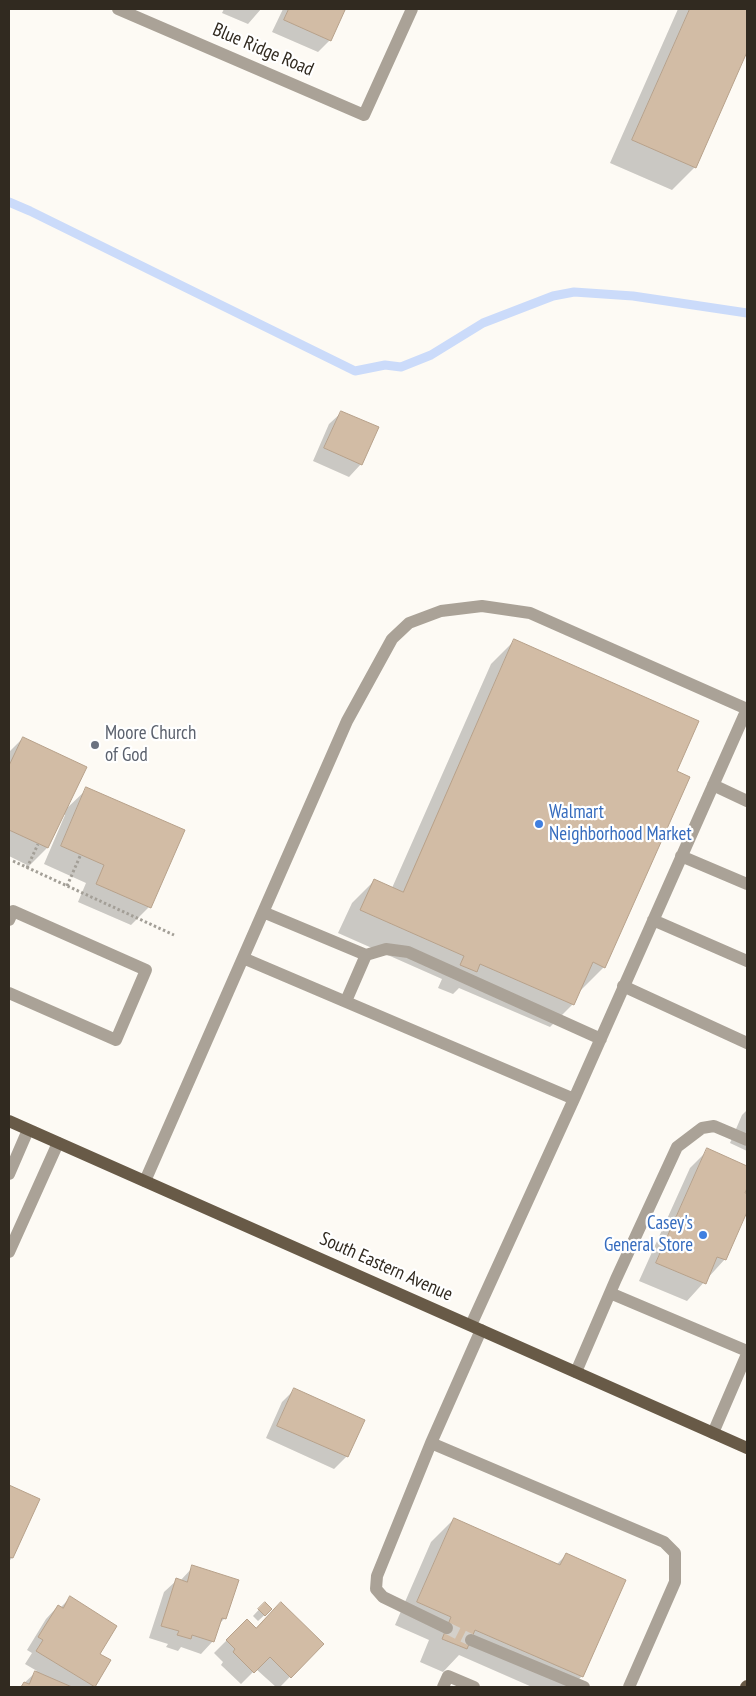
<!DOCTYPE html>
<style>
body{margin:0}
#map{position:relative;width:756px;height:1696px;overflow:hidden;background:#fdfaf4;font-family:"PT Sans Narrow",sans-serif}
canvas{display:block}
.frame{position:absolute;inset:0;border:10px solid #312a20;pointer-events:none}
</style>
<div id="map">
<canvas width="756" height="1696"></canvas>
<div class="frame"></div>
</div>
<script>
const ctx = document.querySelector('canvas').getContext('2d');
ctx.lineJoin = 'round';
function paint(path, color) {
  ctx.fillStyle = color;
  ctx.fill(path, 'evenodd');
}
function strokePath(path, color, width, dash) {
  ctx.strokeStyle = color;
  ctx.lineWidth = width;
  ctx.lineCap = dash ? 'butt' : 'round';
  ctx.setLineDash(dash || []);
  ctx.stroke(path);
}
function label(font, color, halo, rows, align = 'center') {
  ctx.font = font + ' "PT Sans Narrow",sans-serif';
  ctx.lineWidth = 4.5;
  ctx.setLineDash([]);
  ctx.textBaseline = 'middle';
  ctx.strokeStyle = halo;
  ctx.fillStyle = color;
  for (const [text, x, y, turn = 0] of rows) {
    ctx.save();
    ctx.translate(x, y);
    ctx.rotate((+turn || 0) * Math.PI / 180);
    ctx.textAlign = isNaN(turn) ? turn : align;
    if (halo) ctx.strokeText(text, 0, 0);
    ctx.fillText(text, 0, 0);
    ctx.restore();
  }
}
const shadow = new Path2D(`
 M 224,9 L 261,9 L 248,24 L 222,13 Z
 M 283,9 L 338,9 L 343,11 L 330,40 L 318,52 L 272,32 Z
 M 678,9 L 747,9 L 747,49 L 695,167 L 672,190 L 610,163 Z
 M 342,412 L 361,464 L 349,477 L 313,461 L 329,424 Z
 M 514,641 L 675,772 L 604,967 L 581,990 L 579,989 L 573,1004 L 550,1027 L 459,988 L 453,994 L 438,988 L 442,979 L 338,933 L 352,903 L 374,881 L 392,888 L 491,664 Z
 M 23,738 L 65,810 L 87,789 L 149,907 L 131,925 L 78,902 L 86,883 L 44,864 L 65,815 L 63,814 L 47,848 L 29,866 L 9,856 L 9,752 Z
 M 747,1110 L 747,1151 L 730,1143 L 742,1115 Z
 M 708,1150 L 747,1167 L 747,1185 L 744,1193 L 747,1195 L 747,1209 L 725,1259 L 687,1301 L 639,1281 L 690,1168 Z
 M 294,1390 L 347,1456 L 334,1469 L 266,1438 L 282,1402 Z
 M 9,1487 L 38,1499 L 12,1558 L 9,1561 Z
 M 454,1519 L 556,1565 L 566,1555 L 582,1676 L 571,1687 L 532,1687 L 459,1655 L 443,1672 L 420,1662 L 429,1640 L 395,1625 L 431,1542 Z
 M 193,1567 L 225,1618 L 219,1624 L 213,1641 L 201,1654 L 181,1647 L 178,1651 L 166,1647 L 168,1644 L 149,1638 L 164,1592 L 177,1580 L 180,1581 Z
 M 70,1598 L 99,1654 L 109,1661 L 93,1687 L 20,1687 L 37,1671 L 25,1664 L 32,1653 L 27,1650 L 46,1619 L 58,1606 L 60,1608 Z
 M 265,1603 L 271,1609 L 258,1621 L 253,1616 Z
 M 247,1620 L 256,1629 L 322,1644 L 280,1687 L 276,1687 L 256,1669 L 241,1684 L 221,1665 L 223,1662 L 214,1653 Z`);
const stream = new Path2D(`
 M 9,202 L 30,211 L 355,371 L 385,365 L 401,367 L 431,355 L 483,323 L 553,296 L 574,292 L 633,296 L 747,313`);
const building = new Path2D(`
 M 289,9 L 342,9 L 345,10 L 331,41 L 284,20 Z
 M 690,9 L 747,9 L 747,52 L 696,168 L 632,140 Z
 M 341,411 L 379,427 L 362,465 L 324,448 Z
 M 514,639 L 699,721 L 677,771 L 690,777 L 605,968 L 593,962 L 574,1005 L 480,964 L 477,972 L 460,965 L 464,956 L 360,910 L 374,879 L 403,892 Z
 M 23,737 L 87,767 L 48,848 L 9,830 L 9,766 Z
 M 86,787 L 185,830 L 151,908 L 96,884 L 104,865 L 61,846 Z
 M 707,1148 L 747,1166 L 747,1188 L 745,1193 L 747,1193 L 747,1212 L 726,1260 L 717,1257 L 706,1284 L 656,1263 Z
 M 294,1388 L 365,1420 L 348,1457 L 277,1426 Z
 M 9,1485 L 40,1499 L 13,1558 L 9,1557 Z
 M 454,1518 L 560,1565 L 566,1553 L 626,1580 L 583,1677 L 475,1630 L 467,1649 L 442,1639 L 451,1617 L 417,1602 Z
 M 192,1565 L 239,1580 L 226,1619 L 222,1618 L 214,1642 L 192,1635 L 191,1639 L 177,1635 L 179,1631 L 161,1626 L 176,1578 L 187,1582 Z
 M 70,1596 L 117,1626 L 100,1654 L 111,1660 L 95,1687 L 36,1651 L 43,1640 L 38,1637 L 58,1605 L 63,1608 Z
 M 265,1602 L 272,1609 L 265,1616 L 258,1609 Z
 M 281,1602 L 324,1644 L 291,1678 L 270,1657 L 254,1673 L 233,1652 L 235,1649 L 226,1640 L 247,1619 L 256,1628 Z
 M 35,1671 L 72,1687 L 21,1687 L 24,1682 L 29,1684 Z`);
const minorTunnel = new Path2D(`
 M 447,1628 L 471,1640`);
const path = new Path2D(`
 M 13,861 L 174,935
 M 27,868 L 38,844
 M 67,886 L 81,854`);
const minor = new Path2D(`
 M 118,9 L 364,115 L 412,9
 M 713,785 L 747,801
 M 681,856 L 747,884
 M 263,912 L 366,955 L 386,949 L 408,952 L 601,1039
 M 9,920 L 13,911 L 146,970 L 116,1040 L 9,993
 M 653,920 L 747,961
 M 243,958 L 574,1099
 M 623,986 L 747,1043
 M 346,1001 L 366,955
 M 9,1174 L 28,1130
 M 145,1181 L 347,721 L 392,639 L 409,623 L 441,611 L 482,606 L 530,613 L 747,709
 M 9,1252 L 58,1143
 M 610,1293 L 747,1351
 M 471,1325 L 574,1099 L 747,709
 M 576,1372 L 616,1279 L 677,1147 L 702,1128 L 714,1126 L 747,1140
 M 713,1433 L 747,1354
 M 431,1443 L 664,1542 L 675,1553 L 675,1582 L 629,1687
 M 447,1628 L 383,1597 L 376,1589 L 377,1576 L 431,1443 L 481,1330
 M 471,1640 L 584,1687
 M 443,1687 L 448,1676 L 474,1687`);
const major = new Path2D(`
 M 9,1121 L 747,1448
 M 746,1687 L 747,1686`);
const markers = [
 [95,745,5,"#6b7280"],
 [539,824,5,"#3f7fe0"],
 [703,1235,5,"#3f7fe0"]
];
const streetNames = [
 ["Blue Ridge Road",263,50,23],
 ["South Eastern Avenue",386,1267,24]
];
const worshipNames = [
 ["Moore Church",105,734],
 ["of God",105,756]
];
const shopNames = [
 ["Walmart",549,813],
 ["Neighborhood Market",549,835],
 ["Casey's",693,1224,"right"],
 ["General Store",693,1246,"right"]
];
paint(shadow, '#0003');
strokePath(stream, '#cbdbfa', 9);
paint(building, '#d2bca5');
strokePath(building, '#b7a18a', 1);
strokePath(minorTunnel, '#d4d0ca', 12, [12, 6]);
strokePath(path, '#a39f97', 3, [2.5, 2.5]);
strokePath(minor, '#aaa297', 12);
strokePath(major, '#685a47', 12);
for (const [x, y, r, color] of markers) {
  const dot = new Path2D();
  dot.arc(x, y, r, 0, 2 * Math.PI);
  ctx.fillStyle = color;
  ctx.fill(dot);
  strokePath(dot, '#fff', 2);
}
label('19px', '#312a20', '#fff', streetNames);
label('19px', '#5b616d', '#fff', worshipNames, 'left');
label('19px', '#366cbe', '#fff', shopNames, 'left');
</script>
